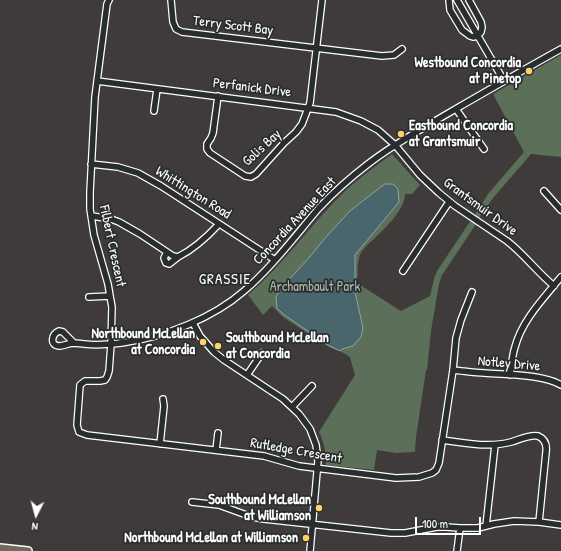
<!DOCTYPE html>
<style>
body{margin:0}
#map{position:relative;width:561px;height:551px;overflow:hidden;background:#3f3b3b;font-family:"Patrick Hand",sans-serif}
canvas{display:block}
.north{position:absolute;left:16px;top:495px;width:40px;height:40px;-webkit-text-stroke:3px #2a2d2e;paint-order:stroke;rotate:186deg;font-size:11px;font-weight:700;line-height:16px;text-align:center;color:#fff}
.north::after{content:'';display:block;margin:auto;width:14px;height:18px;background:#fff;clip-path:polygon(50% 0,100% 100%,50% 72%,0 100%)}
.scale{position:absolute;left:415px;top:517px;width:66px;height:18px;box-sizing:border-box;border:2px solid #fff;border-top:0;padding-left:5px;font-size:12px;line-height:14px;white-space:nowrap;color:#fff;-webkit-text-stroke:3px #2a2d2e;paint-order:stroke}
</style>
<div id="map">
<canvas width="561" height="551"></canvas>
<div class="north">N</div>
<div class="scale">100 m</div>
</div>
<script>
const ctx = document.querySelector('canvas').getContext('2d');
ctx.lineJoin = 'round';
function paint(path, color) {
  ctx.fillStyle = color;
  ctx.fill(path, 'evenodd');
}
function strokePath(path, color, width, dash) {
  ctx.strokeStyle = color;
  ctx.lineWidth = width;
  ctx.lineCap = dash ? 'butt' : 'round';
  ctx.setLineDash(dash || []);
  ctx.stroke(path);
}
function label(font, color, halo, rows, align = 'center') {
  ctx.font = font + ' "Patrick Hand",sans-serif';
  ctx.lineWidth = 3.5;
  ctx.setLineDash([]);
  ctx.textBaseline = 'middle';
  ctx.strokeStyle = halo;
  ctx.fillStyle = color;
  for (const [text, x, y, turn = 0] of rows) {
    ctx.save();
    ctx.translate(x, y);
    ctx.rotate((+turn || 0) * Math.PI / 180);
    ctx.textAlign = isNaN(turn) ? turn : align;
    if (halo) ctx.strokeText(text, 0, 0);
    ctx.fillText(text, 0, 0);
    ctx.restore();
  }
}
const green = new Path2D(`
 M 561,55 L 561,157 L 531,154 L 493,198 L 479,218 L 474,216 L 488,194 L 524,152 L 493,94 Z
 M 392,154 L 420,185 L 412,194 L 405,194 C 405,210 385,228 374,239 C 368,244 361,250 359,258 C 357,266 358,275 357,283 L 401,311 L 430,296 L 434,279 L 437,271 L 469,223 L 471,221 L 476,224 L 442,275 L 439,284 L 431,331 L 427,370 L 426,370 L 416,437 L 415,452 L 396,453 L 377,450 L 374,470 L 326,465 C 326,453 324,442 319,432 L 355,375 L 350,357 L 340,351 L 331,348 L 324,344 L 283,317 L 272,306 L 263,315 L 248,295 C 283,265 310,225 344,192 C 359,178 376,166 392,154 Z`);
const water = new Path2D(`
 M 385,184 L 393,184 L 398,189 L 399,202 L 355,255 L 355,292 L 363,328 L 361,337 L 353,346 L 342,349 L 340,351 L 328,345 L 283,314 L 277,308 L 276,297 L 282,287 L 308,259 L 325,238 L 350,211 Z`);
const minor = new Path2D(`
 M 109,0 L 107,4 L 95,97 L 90,192 L 90,209 L 94,235 L 108,284 L 110,296 L 112,307 L 111,344 L 109,371 L 107,377 L 105,380 L 100,381 L 85,381 L 80,385 L 77,425 L 79,432 L 87,435 L 264,456 L 299,466 L 396,478 L 419,477 L 432,473 L 436,470 L 439,463 L 453,370 L 456,338 L 461,320 L 472,292
 M 171,0 L 173,22 L 176,29 L 182,32 L 382,56 L 394,55 L 402,49
 M 449,0 L 450,10 L 462,30 L 470,36 L 473,37 L 477,36 L 481,32 L 482,27 L 481,22 L 469,0
 M 457,0 L 504,81
 M 97,81 L 336,112 L 361,121 L 378,130 L 395,145 L 420,175 L 439,193 L 455,206 L 507,241 C 524,254 537,272 554,286
 M 218,96 L 213,133 L 211,138 L 207,144 L 207,149 L 210,153 L 245,176 L 251,177 L 256,174 L 284,143 L 296,132 L 302,124 L 310,103 L 322,0
 M 456,109 L 484,149
 M 154,111 L 157,89
 M 91,164 L 118,167 L 138,173 L 161,186 L 275,260
 M 544,191 L 561,210
 M 92,216 L 111,219 L 119,222 L 140,234 L 173,256 L 178,257 C 194,249 207,237 219,224
 M 167,252 L 164,258 L 166,263 L 169,264 L 178,257
 M 403,271 L 449,202
 M 89,297 L 110,296
 M 193,323 L 200,336 L 214,352 L 224,360 L 283,399 L 299,414 L 310,429 L 316,445 L 318,461 L 310,551
 M 74,343 L 63,332 L 59,331 C 52,334 49,345 59,346 C 64,346 69,343 74,343 C 78,343 81,344 84,344 C 92,345 100,345 109,344 C 115,344 121,343 127,342 C 167,336 213,318 244,291 C 272,267 295,236 319,208 C 334,192 351,177 368,164 C 392,145 420,130 447,114 C 485,92 523,70 561,49
 M 453,370 C 464,371 474,373 484,373 C 506,375 543,374 561,385
 M 247,375 L 262,353
 M 510,375 C 512,365 512,356 515,347 C 522,320 544,298 561,277
 M 292,407 L 312,386
 M 442,440 C 464,443 488,448 511,442 C 519,440 529,434 538,436 C 545,439 547,445 546,452 L 539,522
 M 160,444 L 164,406 L 163,399
 M 216,450 L 218,433
 M 192,502 L 219,505 L 252,517 L 264,519 L 391,533 L 405,533 L 437,527 L 446,527 L 460,528 L 478,528 L 494,524 L 514,521 L 539,522 L 561,525
 M 486,526 L 495,445
 M 457,551 L 460,528`);
const major = new Path2D(`
 M 0,548 L 28,551`);
const markers = [
 [529,71,4,"#ffd166"],
 [401,134,4,"#ffd166"],
 [203,342,4,"#ffd166"],
 [218,346,4,"#ffd166"],
 [319,508,4,"#ffd166"],
 [306,538,4,"#ffd166"]
];
const streetNames = [
 ["Terry Scott Bay",233,26,7],
 ["Perfanick Drive",252,88,7],
 ["Golis Bay",262,148,-43],
 ["Whittington Road",193,193,32],
 ["Grantsmuir Drive",480,207,36],
 ["Concordia Avenue East",295,221,-47],
 ["Filbert Crescent",112,246,78],
 ["Notley Drive",509,364,5],
 ["Rutledge Crescent",296,451,10]
];
const poiNames = [
 ["Westbound Concordia",521,63],
 ["at Pinetop",521,79],
 ["Eastbound Concordia",409,126,"left"],
 ["at Grantsmuir",409,142,"left"],
 ["Northbound McLellan",195,334],
 ["at Concordia",195,350],
 ["Southbound McLellan",226,338,"left"],
 ["at Concordia",226,354,"left"],
 ["Southbound McLellan",311,500],
 ["at Williamson",311,516],
 ["Northbound McLellan at Williamson",298,538]
];
const parkNames = [
 ["Archambault Park",315,287]
];
const neighbourhoodNames = [
 ["GRASSIE",225,280]
];
paint(green, '#5c6f59');
paint(water, '#49666d');
strokePath(water, '#92a3a7', 1);
strokePath(minor, '#fff', 8);
strokePath(major, '#fff', 10);
strokePath(minor, '#2a2d2e', 5.5);
strokePath(major, '#736b5a', 7);
for (const [x, y, r, color] of markers) {
  const dot = new Path2D();
  dot.arc(x, y, r, 0, 2 * Math.PI);
  ctx.fillStyle = color;
  ctx.fill(dot);
  strokePath(dot, '#2a2d2e', 1.5);
}
label('14px', '#fff', '#2a2d2e', streetNames);
label('bold 14px', '#fff', '#2a2d2e', poiNames, 'right');
label('14px', '#aeb7ac', '#2a2d2e', parkNames);
ctx.letterSpacing = '1px';
label('15px', '#fff', '#2a2d2e', neighbourhoodNames);
ctx.letterSpacing = '0px';
</script>
